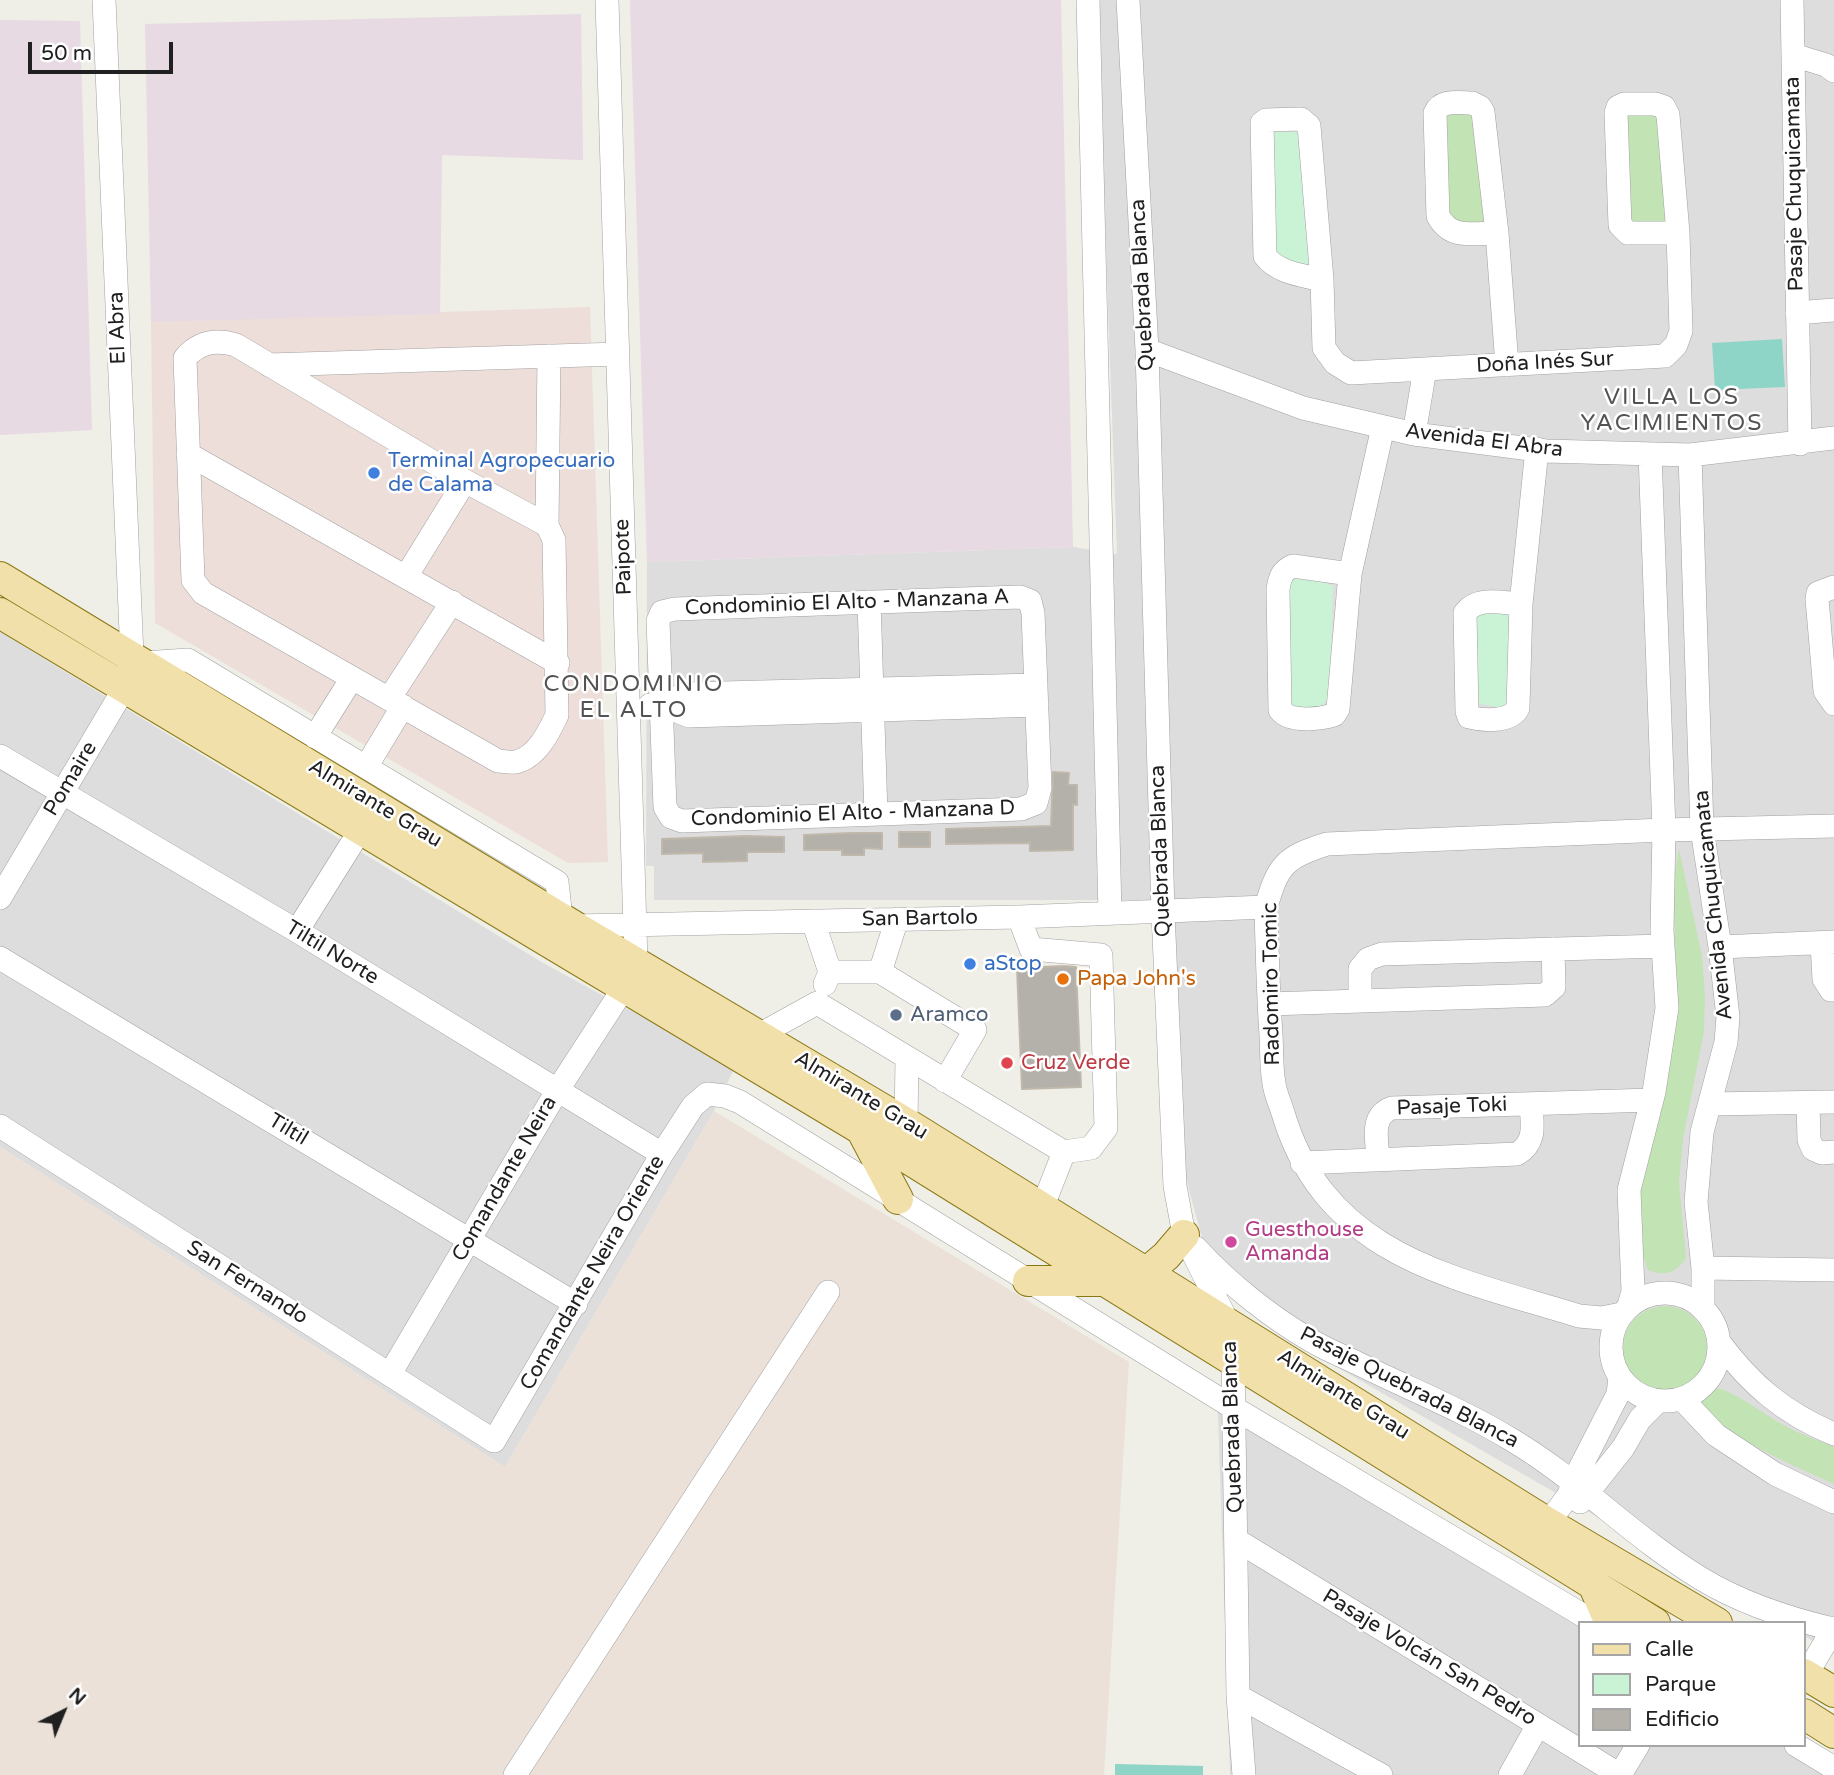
<!DOCTYPE html>
<meta charset="utf-8">
<style>
body{margin:0}
#map{position:relative;width:1834px;height:1775px;overflow:hidden;background:#efeee7;font-family:"Varela Round",sans-serif}
canvas{display:block}
.legend{position:absolute;left:1578px;top:1621px;width:228px;height:126px;box-sizing:border-box;background:#fff;border:2px solid #a6a6a6;margin:0;padding:9px 12px;list-style:none;font-size:21px;color:#202020}
.legend li{display:flex;align-items:center;gap:14px;height:35px}
.legend b{width:35px;border:2px solid #a6a6a6}
.north{position:absolute;left:28px;top:1677px;width:70px;height:70px;-webkit-text-stroke:5px #fff;paint-order:stroke;rotate:43deg;font-size:19px;font-weight:700;line-height:28px;text-align:center;color:#202020}
.north::after{content:'';display:block;margin:auto;width:24px;height:32px;background:#202020;clip-path:polygon(50% 0,100% 100%,50% 72%,0 100%)}
.scale{position:absolute;left:28px;top:42px;width:145px;height:32px;box-sizing:border-box;border:4px solid #202020;border-top:0;padding-left:9px;font-size:21px;line-height:24px;white-space:nowrap;color:#202020;-webkit-text-stroke:5px #fff;paint-order:stroke}
</style>
<div id="map">
<canvas width="1834" height="1775"></canvas>
<ul class="legend">
<li><b style="height:9px;background:#f1e0aa"></b>Calle</li>
<li><b style="height:19px;background:#caf3d5"></b>Parque</li>
<li><b style="height:19px;background:#b4b0aa"></b>Edificio</li>
</ul>
<div class="north">N</div>
<div class="scale">50 m</div>
</div>
<script>
const ctx = document.querySelector('canvas').getContext('2d');
ctx.lineJoin = 'round';
function paint(path, color) {
  ctx.fillStyle = color;
  ctx.fill(path, 'evenodd');
}
function strokePath(path, color, width, dash) {
  ctx.strokeStyle = color;
  ctx.lineWidth = width;
  ctx.lineCap = dash ? 'butt' : 'round';
  ctx.setLineDash(dash || []);
  ctx.stroke(path);
}
function label(font, color, halo, rows, align = 'center') {
  ctx.font = font + ' "Varela Round",sans-serif';
  ctx.lineWidth = 5;
  ctx.setLineDash([]);
  ctx.textBaseline = 'middle';
  ctx.strokeStyle = halo;
  ctx.fillStyle = color;
  for (const [text, x, y, turn = 0] of rows) {
    ctx.save();
    ctx.translate(x, y);
    ctx.rotate((+turn || 0) * Math.PI / 180);
    ctx.textAlign = isNaN(turn) ? turn : align;
    if (halo) ctx.strokeText(text, 0, 0);
    ctx.fillText(text, 0, 0);
    ctx.restore();
  }
}
const residential = new Path2D(`
 M 1097,0 L 1834,0 L 1834,1653 L 1804,1636 L 1804,1623 L 1782,1623 L 1269,1328 L 1213,1278 L 1175,1138 L 1165,900 L 654,900 L 654,866 L 646,866 L 647,562 L 1073,547 L 1117,554 Z
 M 0,632 L 543,963 L 735,1067 L 714,1111 L 505,1467 L 0,1147 Z
 M 1217,1385 L 1580,1623 L 1580,1745 L 1804,1745 L 1804,1737 L 1834,1755 L 1834,1775 L 1230,1775 Z`);
const commercial = new Path2D(`
 M 590,307 L 608,862 L 568,863 L 155,623 L 151,322 Z`);
const industrial = new Path2D(`
 M 630,0 L 1061,0 L 1073,547 L 647,562 Z
 M 581,14 L 583,160 L 442,155 L 440,314 L 151,322 L 145,24 Z
 M 0,20 L 80,21 L 92,430 L 0,435 Z`);
const military = new Path2D(`
 M 714,1111 L 1129,1362 L 1104,1775 L 0,1775 L 0,1147 L 505,1467 Z`);
const grass = new Path2D(`
 M 1627,112 L 1656,113 L 1670,225 L 1629,224 Z
 M 1447,114 L 1476,115 L 1490,226 L 1449,225 Z
 M 1679,849 L 1702,956 L 1705,996 L 1704,1031 L 1683,1139 L 1679,1182 L 1686,1258 C 1677,1272 1665,1277 1648,1270 L 1640,1245 L 1639,1183 L 1677,1002 L 1673,882 Z
 M1623 1348a42 42 0 1 1 84 0a42 42 0 1 1-84 0Z
 M 1713,1387 C 1734,1390 1766,1416 1787,1427 C 1802,1435 1818,1440 1834,1447 L 1834,1484 C 1787,1462 1735,1443 1699,1403 L 1700,1395 Z`);
const park = new Path2D(`
 M 1271,131 L 1301,132 L 1316,269 L 1276,258 Z
 M 1303,574 L 1333,586 L 1330,698 L 1318,708 L 1290,706 L 1287,582 Z
 M 1482,608 L 1509,610 L 1511,697 L 1504,708 L 1475,703 L 1474,616 Z`);
const pitch = new Path2D(`
 M 1782,339 L 1785,387 L 1715,390 L 1712,343 Z
 M 1115,1764 L 1203,1766 L 1203,1775 L 1115,1775 Z`);
const building = new Path2D(`
 M 1053,772 L 1069,773 L 1068,785 L 1077,785 L 1077,805 L 1073,804 L 1073,850 L 1030,851 L 1030,843 L 946,844 L 946,829 L 1051,826 Z
 M 899,832 L 930,832 L 930,847 L 899,847 Z
 M 851,833 L 882,833 L 882,849 L 864,848 L 864,855 L 842,855 L 842,850 L 804,850 L 804,835 Z
 M 746,836 L 784,837 L 784,852 L 747,852 L 747,861 L 703,862 L 703,853 L 662,854 L 662,839 Z
 M 1064,966 L 1076,967 L 1081,1087 L 1022,1089 L 1017,968 Z`);
const minor = new Path2D(`
 M 1088,0 L 1110,913
 M 1128,0 L 1147,350 L 1163,912 L 1175,1186 L 1184,1235 L 1228,1323 L 1233,1362 L 1238,1696 L 1244,1775
 M 1792,0 L 1800,444
 M 1793,55 L 1826,65 L 1834,71
 M 1472,103 L 1480,107 L 1483,112 L 1497,233 C 1472,233 1451,240 1438,216 L 1435,113 C 1441,99 1459,103 1472,103 Z
 M 1624,104 L 1655,104 L 1664,107 L 1668,115 L 1678,233 L 1628,233 L 1620,225 L 1616,113 L 1618,107 Z
 M 1301,119 L 1309,126 L 1322,280 C 1302,275 1278,273 1265,256 L 1262,123 L 1266,120 Z
 M 1497,233 L 1507,365
 M 1322,280 L 1324,348 L 1335,363 L 1351,373 L 1665,356 L 1676,345 L 1681,331 L 1678,233
 M 1797,313 L 1834,310
 M 1147,350 L 1303,408 L 1414,434 L 1546,451 L 1690,455 L 1834,438
 M 269,365 L 618,354
 M 1414,434 L 1425,369
 M 188,454 L 558,663
 M 1690,455 L 1702,829 L 1720,947 L 1728,1017 L 1726,1042 L 1702,1132 L 1696,1202 L 1703,1268 L 1703,1309
 M 547,525 L 549,356
 M 1350,574 L 1293,566 C 1282,571 1280,577 1278,589 L 1280,710 C 1290,723 1320,719 1334,715 L 1338,709 L 1350,574 L 1383,427
 M 407,575 L 465,481 L 547,525 L 554,540 L 557,715 C 549,732 537,757 516,762 C 511,763 503,761 498,761 L 203,593 L 193,580 L 185,358 C 199,342 216,339 236,345 L 465,481
 M 1834,587 L 1818,593 L 1817,599 L 1825,691 L 1834,704
 M 1020,597 L 1030,601 L 1033,613 L 1040,788 L 1036,803 L 1021,809 L 682,821 L 671,817 L 665,807 L 658,621 L 662,612 L 675,609 Z
 M 869,602 L 876,814
 M 1521,604 C 1502,603 1477,596 1465,613 L 1467,711 L 1469,717 C 1484,721 1511,722 1518,708 L 1521,604 L 1537,449
 M 144,663 L 188,660 L 557,882 L 561,918
 M 389,699 L 452,602
 M 650,705 L 662,705 L 684,694 L 1036,685
 M 662,705 L 689,716 L 1037,705
 M 315,737 L 352,678
 M 0,756 L 297,931 L 662,1154
 M 366,767 L 403,706
 M 0,898 L 125,687 L 132,656 L 104,0
 M 1019,917 L 1031,949 L 1101,955 L 1106,1128 L 1091,1148 L 1064,1152
 M 813,921 L 830,972 L 825,984
 M 574,926 L 1019,917 L 1266,907
 M 297,931 L 361,829
 M 1822,943 L 1824,979 L 1831,990 L 1834,990
 M 1720,947 L 1834,942
 M 0,958 L 576,1304
 M 830,972 L 880,972 L 897,919
 M 880,972 L 975,1030 L 945,1081
 M 1360,1001 L 1360,969 L 1368,959 L 1382,954 L 1663,946
 M 1269,1004 L 1545,995 L 1554,987 L 1553,949
 M 759,1035 L 817,1003 L 1064,1152 L 1042,1208
 M 1808,1103 L 1809,1140 L 1813,1149 L 1822,1153 L 1834,1152
 M 1710,1104 L 1834,1102
 M 906,1123 L 907,1059
 M 0,1126 L 494,1441 L 662,1154 L 693,1106 L 707,1094 L 725,1096 L 740,1102 L 1234,1408 L 1596,1623
 M 1378,1159 C 1377,1139 1370,1116 1392,1108 L 1652,1100
 M 1302,1163 L 1517,1154 C 1537,1142 1532,1124 1531,1104
 M 1196,1248 C 1228,1283 1270,1317 1312,1341 C 1325,1349 1340,1355 1355,1362 C 1407,1388 1461,1409 1512,1440 C 1579,1480 1633,1537 1700,1578 C 1741,1603 1786,1618 1833,1629
 M 1703,1268 L 1834,1270
 M1611 1347a54 54 0 1 1 108 0a54 54 0 1 1-108 0Z
 M 1629,1306 L 1633,1291 L 1629,1190 L 1654,1092 L 1667,1008 L 1662,931 L 1664,830 L 1650,454
 M 1622,1314 L 1601,1318 L 1579,1316 C 1453,1277 1326,1257 1283,1113 C 1280,1103 1275,1093 1274,1083 C 1271,1068 1272,1050 1271,1035 C 1268,992 1267,950 1266,907 C 1278,865 1285,857 1327,844 L 1664,830 L 1834,826
 M 1719,1342 C 1751,1385 1784,1413 1834,1434
 M 390,1374 L 557,1091 L 625,986 L 636,962 L 607,0
 M 1682,1399 L 1716,1435 L 1775,1474 L 1834,1502
 M 1580,1502 L 1623,1448 L 1640,1419 L 1658,1401
 M 1548,1523 L 1569,1495 L 1573,1482 L 1618,1394 L 1620,1378
 M 1238,1541 L 1620,1775
 M 1806,1675 L 1834,1628
 M 1238,1696 L 1381,1775
 M 1796,1745 L 1834,1768
 M 515,1775 L 828,1292
 M 1510,1775 L 1538,1725
 M 1620,1775 L 1638,1745`);
const major = new Path2D(`
 M 0,577 L 574,926 L 906,1123 L 1548,1523 L 1717,1623
 M 0,613 L 862,1130 L 1655,1623
 M 862,1131 L 898,1199
 M 1147,1272 L 1166,1256 L 1184,1235
 M 1028,1281 L 1104,1281
 M 1593,1584 L 1610,1623
 M 1804,1674 L 1834,1692
 M 1804,1714 L 1834,1733`);
const markers = [
 [374,473,7,"#3f7fe0"],
 [970,964,7,"#3f7fe0"],
 [1063,979,7,"#e8710a"],
 [896,1015,7,"#5c6f8a"],
 [1007,1063,7,"#e0444e"],
 [1231,1242,7,"#d1479c"]
];
const streetNames = [
 ["Pasaje Chuquicamata",1795,184,-91],
 ["Quebrada Blanca",1143,285,-93],
 ["El Abra",118,328,-92],
 ["Doña Inés Sur",1545,363,-3],
 ["Avenida El Abra",1484,441,7],
 ["Paipote",624,557,-92],
 ["Condominio El Alto - Manzana A",847,603,-2],
 ["Pomaire",71,779,-59],
 ["Almirante Grau",375,804,31],
 ["Condominio El Alto - Manzana D",853,814,-2],
 ["Quebrada Blanca",1161,851,-92],
 ["Avenida Chuquicamata",1714,905,-96],
 ["San Bartolo",920,919,-1],
 ["Tiltil Norte",332,953,31],
 ["Radomiro Tomic",1272,984,-91],
 ["Almirante Grau",861,1096,31],
 ["Pasaje Toki",1452,1107,-2],
 ["Tiltil",288,1130,31],
 ["Comandante Neira",505,1179,-60],
 ["Comandante Neira Oriente",593,1273,-60],
 ["San Fernando",247,1283,32],
 ["Pasaje Quebrada Blanca",1409,1388,27],
 ["Almirante Grau",1343,1395,32],
 ["Quebrada Blanca",1233,1427,-92],
 ["Pasaje Volcán San Pedro",1429,1658,31]
];
const shopNames = [
 ["Terminal Agropecuario",388,461],
 ["de Calama",388,485],
 ["aStop",984,964]
];
const foodNames = [
 ["Papa John's",1077,979]
];
const serviceNames = [
 ["Aramco",910,1015]
];
const healthNames = [
 ["Cruz Verde",1021,1063]
];
const hotelNames = [
 ["Guesthouse",1245,1230],
 ["Amanda",1245,1254]
];
const neighbourhoodNames = [
 ["VILLA LOS",1672,398],
 ["YACIMIENTOS",1672,424],
 ["CONDOMINIO",634,685],
 ["EL ALTO",634,711]
];
paint(residential, '#dedddd');
paint(commercial, '#eeded9');
paint(industrial, '#e7dae2');
paint(military, '#ebe1d8');
paint(grass, '#c2e3b3');
paint(park, '#caf3d5');
paint(pitch, '#8fd5c7');
paint(building, '#b4b0aa');
strokePath(building, '#bfb8ab', 2);
strokePath(minor, '#a1a1a1', 24);
strokePath(major, '#8a7912', 32);
strokePath(minor, '#fff', 23);
strokePath(major, '#f1e0aa', 30);
for (const [x, y, r, color] of markers) {
  const dot = new Path2D();
  dot.arc(x, y, r, 0, 2 * Math.PI);
  ctx.fillStyle = color;
  ctx.fill(dot);
  strokePath(dot, '#fff', 2.5);
}
label('21px', '#202020', '#fff', streetNames);
label('21px', '#366cbe', '#fff', shopNames, 'left');
label('21px', '#c56008', '#fff', foodNames, 'left');
label('21px', '#4e5e75', '#fff', serviceNames, 'left');
label('21px', '#be3a42', '#fff', healthNames, 'left');
label('21px', '#b23c85', '#fff', hotelNames, 'left');
ctx.letterSpacing = '2px';
label('23px', '#535353', '#fff', neighbourhoodNames);
ctx.letterSpacing = '0px';
</script>
